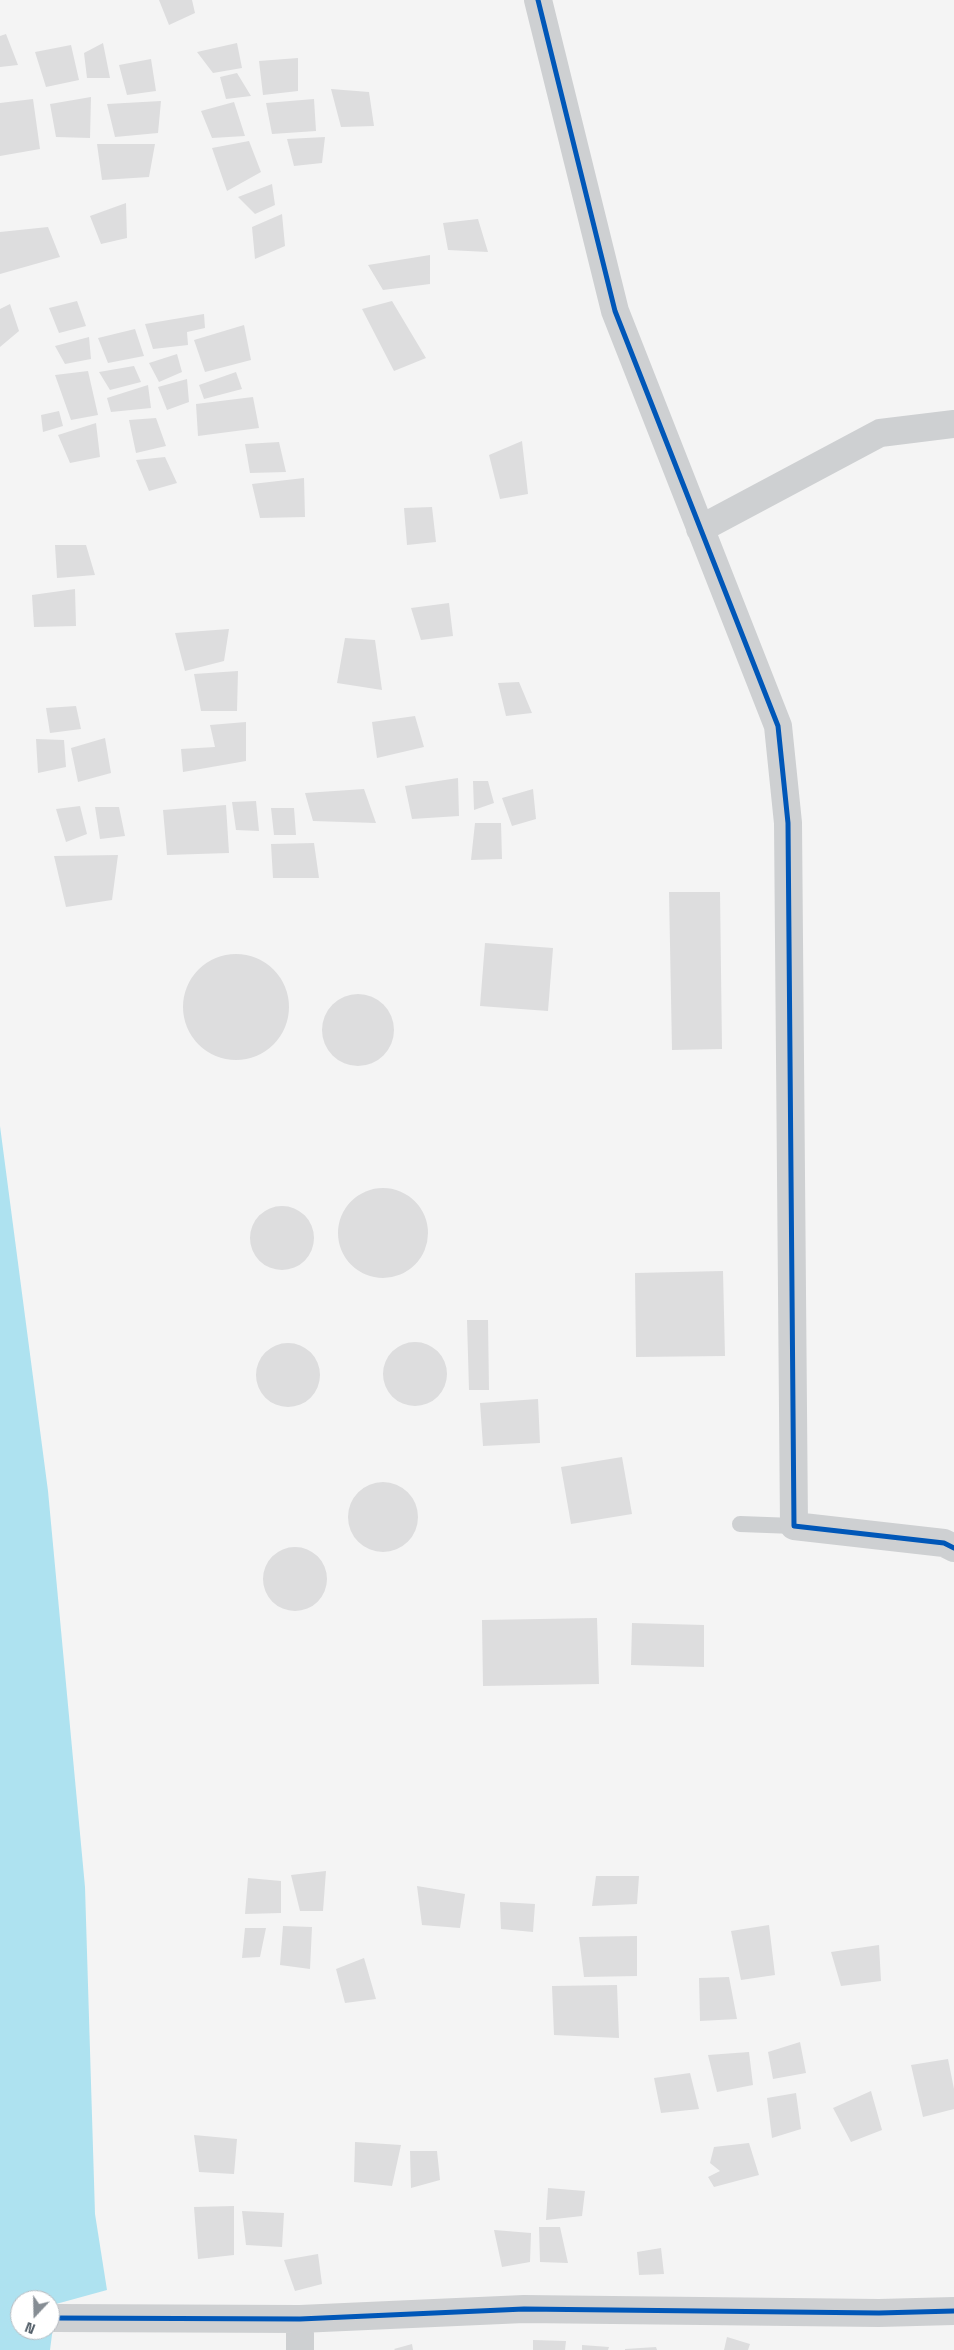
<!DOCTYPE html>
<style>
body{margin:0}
#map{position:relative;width:954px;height:2350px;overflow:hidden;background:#f4f4f4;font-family:"Space Grotesk",sans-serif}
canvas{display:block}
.north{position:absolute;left:10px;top:2290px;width:50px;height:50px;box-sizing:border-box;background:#fff;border:1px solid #b7bbc0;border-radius:50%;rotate:201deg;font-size:14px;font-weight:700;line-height:20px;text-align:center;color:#4a5661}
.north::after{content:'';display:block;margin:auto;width:18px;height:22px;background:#868d94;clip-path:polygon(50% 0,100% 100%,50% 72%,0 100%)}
</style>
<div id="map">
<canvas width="954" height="2350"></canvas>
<div class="north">N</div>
</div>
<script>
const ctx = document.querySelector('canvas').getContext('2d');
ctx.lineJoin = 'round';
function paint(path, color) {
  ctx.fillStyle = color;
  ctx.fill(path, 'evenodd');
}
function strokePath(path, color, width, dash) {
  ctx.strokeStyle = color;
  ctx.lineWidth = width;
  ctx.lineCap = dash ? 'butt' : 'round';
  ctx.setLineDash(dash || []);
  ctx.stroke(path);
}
const water = new Path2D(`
 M 0,1126 L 48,1491 L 85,1887 L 95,2214 L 107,2290 L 56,2304 L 50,2350 L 0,2350 ZM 20,2300 L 50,2300 L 50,2330 L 20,2330 Z`);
const building = new Path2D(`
 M 159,0 L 192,0 L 195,13 L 169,25 Z
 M 6,34 L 18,65 L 0,67 L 0,36 Z
 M 103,43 L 110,78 L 87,78 L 84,53 Z
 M 237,43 L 242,68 L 213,73 L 197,52 Z
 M 71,45 L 79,80 L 46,87 L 35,52 Z
 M 298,58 L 298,91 L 263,95 L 259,61 Z
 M 151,59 L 156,91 L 127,95 L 119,65 Z
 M 237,73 L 251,96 L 226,99 L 220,77 Z
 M 331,89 L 369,92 L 374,126 L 341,127 Z
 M 91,97 L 90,138 L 56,137 L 50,104 Z
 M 33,99 L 40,149 L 0,156 L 0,103 Z
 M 314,99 L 316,131 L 272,134 L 266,103 Z
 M 161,101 L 158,133 L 115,137 L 107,104 Z
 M 234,102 L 245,136 L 212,138 L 201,111 Z
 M 325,137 L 322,163 L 294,166 L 287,139 Z
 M 249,141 L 261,172 L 227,191 L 212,148 Z
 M 97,144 L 155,144 L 149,177 L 102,180 Z
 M 272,184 L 275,205 L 255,214 L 238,197 Z
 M 126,203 L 127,238 L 101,244 L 90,216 Z
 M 282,214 L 285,246 L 255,259 L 252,227 Z
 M 478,219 L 488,252 L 448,250 L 443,223 Z
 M 48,227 L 60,257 L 0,274 L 0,232 Z
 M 430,255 L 430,284 L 383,290 L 368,265 Z
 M 77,301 L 86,326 L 59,333 L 49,308 Z
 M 392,301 L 426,358 L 394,371 L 362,309 Z
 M 10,304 L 19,331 L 0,347 L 0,309 Z
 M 204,314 L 205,328 L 187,332 L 188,345 L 153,349 L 145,324 Z
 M 244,325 L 251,360 L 205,372 L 194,340 Z
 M 135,329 L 144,356 L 108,363 L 98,338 Z
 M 89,337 L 91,359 L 65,364 L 55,346 Z
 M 177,354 L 182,372 L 159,382 L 149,363 Z
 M 134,366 L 141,382 L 110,390 L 99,372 Z
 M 88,371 L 98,415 L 71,420 L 55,375 Z
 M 236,372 L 242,389 L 204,399 L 199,385 Z
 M 187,379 L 189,402 L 167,410 L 158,387 Z
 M 148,385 L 151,408 L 111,412 L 107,398 Z
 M 253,397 L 259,428 L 198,436 L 196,404 Z
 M 59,411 L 63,426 L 43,432 L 41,415 Z
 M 156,418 L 166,446 L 136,453 L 129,420 Z
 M 96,423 L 100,457 L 70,463 L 58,435 Z
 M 522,441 L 528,494 L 500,499 L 489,455 Z
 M 279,442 L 286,472 L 250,473 L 245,444 Z
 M 165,457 L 177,483 L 149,491 L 136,460 Z
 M 304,478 L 305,517 L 260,518 L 252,484 Z
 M 432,507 L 436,542 L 407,545 L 404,508 Z
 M 55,545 L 86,545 L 95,575 L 57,578 Z
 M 75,589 L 76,626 L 34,627 L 32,595 Z
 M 449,603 L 453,636 L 421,640 L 411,608 Z
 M 229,629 L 224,661 L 185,671 L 175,633 Z
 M 345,638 L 375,640 L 382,690 L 337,683 Z
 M 238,671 L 237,711 L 201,711 L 194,674 Z
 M 519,682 L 532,713 L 506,716 L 498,683 Z
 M 76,706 L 81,729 L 50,733 L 46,708 Z
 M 415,716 L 424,747 L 377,758 L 372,722 Z
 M 246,722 L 246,761 L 183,772 L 181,749 L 215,747 L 210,725 Z
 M 105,738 L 111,773 L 78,782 L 71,748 Z
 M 36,739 L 64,740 L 66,767 L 38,773 Z
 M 458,778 L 459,816 L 412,819 L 405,786 Z
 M 473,781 L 488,781 L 494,803 L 474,810 Z
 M 364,789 L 376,823 L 313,821 L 305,793 Z
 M 533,789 L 536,819 L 512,826 L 502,798 Z
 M 256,801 L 259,831 L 236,830 L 232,802 Z
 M 226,805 L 229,853 L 167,855 L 163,810 Z
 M 80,806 L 87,834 L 66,842 L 56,809 Z
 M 95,807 L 119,807 L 125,836 L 100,839 Z
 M 271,808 L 294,808 L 296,835 L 274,835 Z
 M 475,823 L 501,823 L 502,859 L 471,860 Z
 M 314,843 L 319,878 L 273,878 L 271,844 Z
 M 118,855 L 112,900 L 66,907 L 54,856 Z
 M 669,892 L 720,892 L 722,1049 L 672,1050 Z
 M 485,943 L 553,948 L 548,1011 L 480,1006 Z
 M183 1007a53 53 0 1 1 106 0a53 53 0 1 1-106 0Z
 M322 1030a36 36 0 1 1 72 0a36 36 0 1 1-72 0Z
 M338 1233a45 45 0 1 1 90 0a45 45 0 1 1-90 0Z
 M250 1238a32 32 0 1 1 64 0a32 32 0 1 1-64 0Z
 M 723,1271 L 725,1356 L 636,1357 L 635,1273 Z
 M 467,1320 L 488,1320 L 489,1390 L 469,1390 Z
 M383 1374a32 32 0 1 1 64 0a32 32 0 1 1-64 0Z
 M256 1375a32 32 0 1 1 64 0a32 32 0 1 1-64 0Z
 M 538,1399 L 540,1443 L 483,1446 L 480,1403 Z
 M 622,1457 L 632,1514 L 571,1524 L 561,1467 Z
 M348 1517a35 35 0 1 1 70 0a35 35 0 1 1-70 0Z
 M263 1579a32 32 0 1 1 64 0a32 32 0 1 1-64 0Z
 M 597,1618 L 599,1684 L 483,1686 L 482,1620 Z
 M 632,1623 L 704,1625 L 704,1667 L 631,1665 Z
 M 326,1871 L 323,1911 L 300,1911 L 291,1875 Z
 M 596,1876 L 639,1876 L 637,1904 L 592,1906 Z
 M 248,1878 L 281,1881 L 281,1913 L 245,1914 Z
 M 417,1886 L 465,1894 L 460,1928 L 422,1925 Z
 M 500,1902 L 535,1904 L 533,1932 L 501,1929 Z
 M 769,1925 L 775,1975 L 741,1980 L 731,1931 Z
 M 283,1926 L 312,1927 L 310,1969 L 280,1965 Z
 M 245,1928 L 266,1928 L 260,1957 L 242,1958 Z
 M 637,1936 L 637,1976 L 584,1977 L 579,1937 Z
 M 879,1945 L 881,1981 L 841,1986 L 831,1952 Z
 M 364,1958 L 376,1999 L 345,2003 L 336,1969 Z
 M 729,1977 L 737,2019 L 700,2021 L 699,1978 Z
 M 617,1985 L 619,2038 L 554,2035 L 552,1986 Z
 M 800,2042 L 806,2073 L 773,2079 L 768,2052 Z
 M 749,2052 L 753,2085 L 717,2092 L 708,2055 Z
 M 948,2059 L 954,2089 L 954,2109 L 923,2117 L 911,2065 Z
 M 690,2073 L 699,2109 L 661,2113 L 654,2078 Z
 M 871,2091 L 882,2130 L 851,2142 L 833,2108 Z
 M 796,2093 L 801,2129 L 772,2138 L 767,2098 Z
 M 194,2135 L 237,2139 L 234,2174 L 199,2172 Z
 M 355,2142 L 401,2145 L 392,2186 L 354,2182 Z
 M 749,2143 L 759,2175 L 714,2187 L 708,2177 L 720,2171 L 710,2163 L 714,2147 Z
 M 410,2151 L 437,2151 L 440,2180 L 411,2188 Z
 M 548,2188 L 585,2191 L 582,2216 L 546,2220 Z
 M 234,2206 L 234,2255 L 198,2259 L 194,2207 Z
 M 242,2211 L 284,2213 L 282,2247 L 246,2245 Z
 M 539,2227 L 560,2227 L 568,2263 L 540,2262 Z
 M 494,2230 L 531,2233 L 530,2262 L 502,2267 Z
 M 661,2248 L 664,2274 L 639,2275 L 637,2252 Z
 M 318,2254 L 322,2284 L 295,2291 L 284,2260 Z
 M 727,2337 L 750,2344 L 748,2350 L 724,2350 Z
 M 533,2340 L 566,2341 L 565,2350 L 533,2350 Z
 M 412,2344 L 413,2350 L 395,2350 L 394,2349 Z
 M 582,2345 L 609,2347 L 608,2350 L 582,2350 Z
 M 656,2347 L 657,2350 L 625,2350 L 625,2349 Z`);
const service = new Path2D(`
 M 740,1524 L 794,1526`);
const minor = new Path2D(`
 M 538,0 L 615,311 L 778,726 L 788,823 L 794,1526 L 944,1543 L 954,1548
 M 700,529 L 880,433 L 954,424
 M 55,2318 L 300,2319 L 524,2309 L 879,2313 L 954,2311
 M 300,2319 L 300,2350`);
const cycleway = new Path2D(`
 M 538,0 L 615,311 L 778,726 L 788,823 L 794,1526 L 944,1543 L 954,1548
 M 55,2318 L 300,2319 L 524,2309 L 879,2313 L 954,2311`);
paint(water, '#aee2f0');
paint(building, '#ddddde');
strokePath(service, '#ced0d2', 16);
strokePath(minor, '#ced0d2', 28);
strokePath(cycleway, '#0057b8', 5);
</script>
